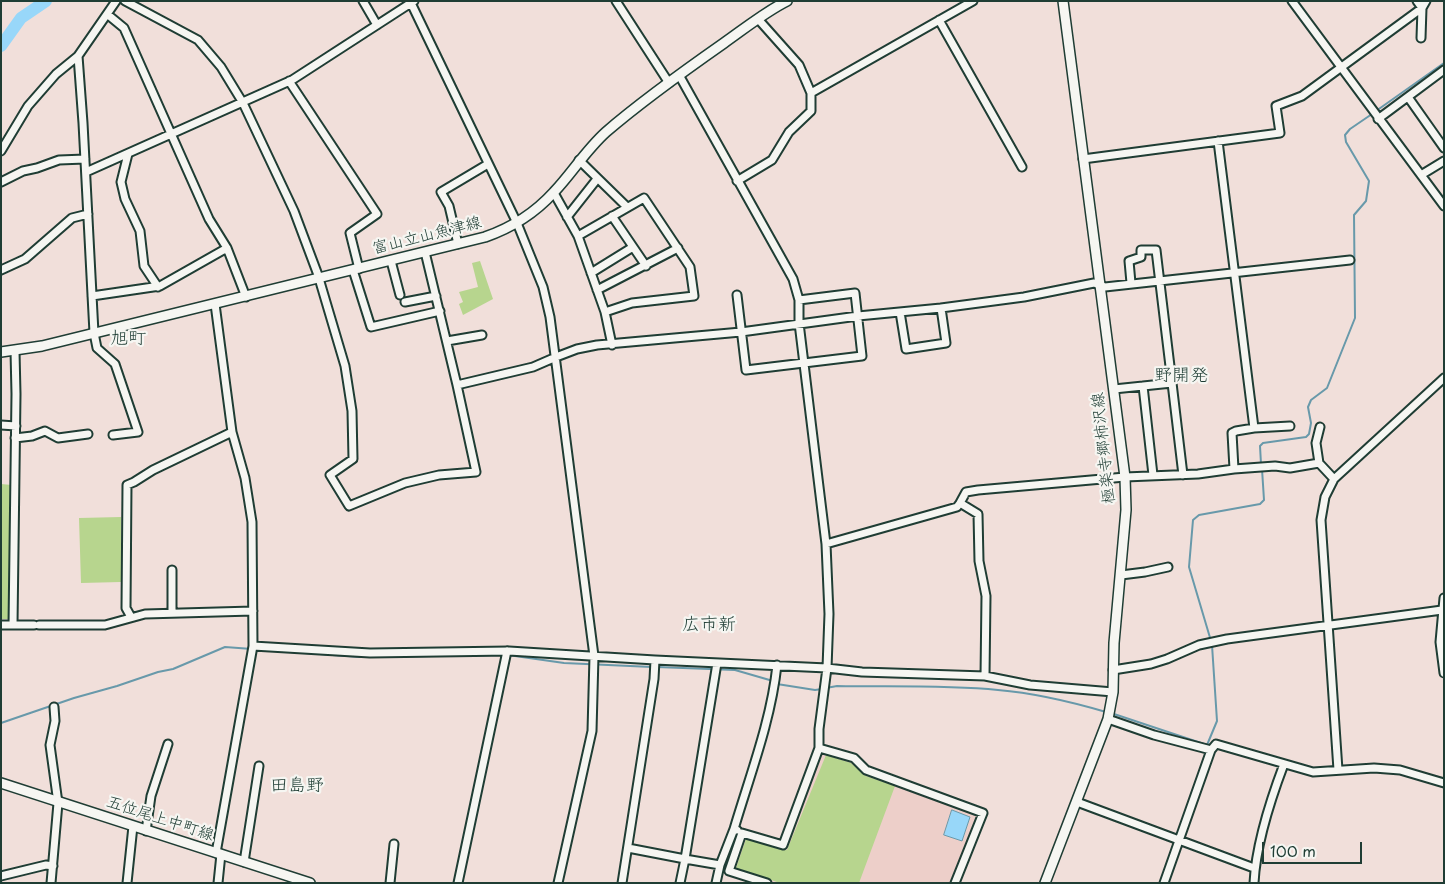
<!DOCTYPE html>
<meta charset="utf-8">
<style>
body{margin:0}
#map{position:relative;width:1445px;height:884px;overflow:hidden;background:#f1dfda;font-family:"Playpen Sans",sans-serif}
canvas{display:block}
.frame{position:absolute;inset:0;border:2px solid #1f3d34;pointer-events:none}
.scale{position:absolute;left:1262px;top:842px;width:100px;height:22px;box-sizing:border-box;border:2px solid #1f3d34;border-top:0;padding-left:6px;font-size:15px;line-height:18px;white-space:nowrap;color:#1f3d34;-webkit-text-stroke:4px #f6f6f2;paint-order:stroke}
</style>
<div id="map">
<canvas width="1445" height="884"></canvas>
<div class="frame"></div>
<div class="scale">100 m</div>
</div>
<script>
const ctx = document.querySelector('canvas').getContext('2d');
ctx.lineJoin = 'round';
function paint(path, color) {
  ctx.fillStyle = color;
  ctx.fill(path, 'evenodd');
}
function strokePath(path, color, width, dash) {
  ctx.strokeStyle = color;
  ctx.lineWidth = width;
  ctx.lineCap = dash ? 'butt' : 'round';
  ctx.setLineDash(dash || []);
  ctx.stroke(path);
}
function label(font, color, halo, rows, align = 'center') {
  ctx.font = font + ' "Playpen Sans","Klee One",sans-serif';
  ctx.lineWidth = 4.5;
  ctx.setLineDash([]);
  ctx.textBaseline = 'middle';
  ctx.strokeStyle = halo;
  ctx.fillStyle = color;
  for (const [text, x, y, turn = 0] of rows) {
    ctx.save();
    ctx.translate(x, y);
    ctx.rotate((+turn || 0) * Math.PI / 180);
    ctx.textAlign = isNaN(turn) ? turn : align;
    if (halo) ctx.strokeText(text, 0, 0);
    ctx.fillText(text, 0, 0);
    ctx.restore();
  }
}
const built = new Path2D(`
 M 819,748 L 854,758 L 866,770 L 983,813 L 956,883 L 767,883 L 729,871 L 742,833 L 783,845 Z`);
const green = new Path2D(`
 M 480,261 L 493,299 L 463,315 L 459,304 L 463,302 L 459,292 L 478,287 L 472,263 Z
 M 1,484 L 12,485 L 11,619 L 1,619 Z
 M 121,517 L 121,582 L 81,583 L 79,518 Z
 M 826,755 L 851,763 L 866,776 L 895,786 L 859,883 L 780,883 L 736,868 L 746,839 L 787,850 Z`);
const water = new Path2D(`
 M 952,810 L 970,817 L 962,841 L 944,835 Z`);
const stream = new Path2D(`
 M 1376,111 L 1444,63
 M 1261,464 L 1260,446 L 1263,443 L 1306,437 L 1309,434 L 1311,423 L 1308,407 L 1311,400 L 1327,388 L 1355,318 L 1354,215 L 1366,201 L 1369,181 L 1346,142 L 1345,135 L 1350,129 L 1372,114
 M 1211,641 L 1189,567 L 1193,520 L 1199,515 L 1260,504 L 1264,500 L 1262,469
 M 508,655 L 564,663 L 652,667
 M 657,667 L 735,670 L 773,681
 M 777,684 L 815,690 L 822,689
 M 826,688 L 837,686 C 890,687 945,685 998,690 C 1034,693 1072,702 1106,712
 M 1111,713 L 1207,745 L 1217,721 L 1212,645
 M 1,723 L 74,698 L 117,686 L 158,672 L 173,669 L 225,647 L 360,657 L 503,655`);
const river = new Path2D(`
 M 1,46 L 21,18 L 46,1`);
const minor = new Path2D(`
 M 125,1 L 198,40 L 221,67 L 243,103 L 294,211 L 318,275 L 345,366 L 352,411 L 353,459 L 330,475 L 349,506 L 405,483 L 439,475 L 476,472 L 457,385 L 425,252
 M 363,1 L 377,25
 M 616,1 L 669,83
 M 1292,1 L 1444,206
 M 1417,1 L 1422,8 L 1426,1
 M 411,3 L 517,223 L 543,287 L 550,317 L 594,656 L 592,731 L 558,883
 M 939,20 L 1022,167
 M 78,56 L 83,123 L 94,333 L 97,348 L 115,364 L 138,432 L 113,435
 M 679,75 L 793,279 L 799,300 L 799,323 L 826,544 L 829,614 L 827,668 L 819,729 L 819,748 L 783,845 L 742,833 L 729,871 L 767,883
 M 289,81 L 377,214 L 350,233 L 359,269
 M 811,93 L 973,1
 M 1408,97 L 1444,148
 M 1378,119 L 1444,70
 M 1,151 L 28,106 L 56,74 L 78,56 L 116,1
 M 128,154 L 121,182 L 125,199 L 140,231 L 144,266 L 158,287
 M 1083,159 L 1280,133 L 1276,106 L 1302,96 L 1422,8 L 1421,38
 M 579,160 L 627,207
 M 86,172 L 292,80 L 414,1
 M 1421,175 L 1444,161
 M 737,181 L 772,160 L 789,132 L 811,111 L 811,93 L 799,65 L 758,19
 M 1,182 L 23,171 L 37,168 L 59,160 L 85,159
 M 554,193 L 578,236 L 605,312 L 612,345
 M 612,216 L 646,266
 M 567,217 L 597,179
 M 578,236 L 644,198 L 690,267 L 694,296 L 632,303 L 605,312
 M 458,244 L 449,206 L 441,192 L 488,164
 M 227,248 L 246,297
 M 391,261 L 400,295
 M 1,270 L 25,259 L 72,218 L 88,214
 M 353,270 L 371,327 L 440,311
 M 591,273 L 633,247
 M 1131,283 L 1129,261 L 1141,257 L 1141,250 L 1156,250 L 1172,383
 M 597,290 L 678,248
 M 737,295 L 746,370 L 862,356 L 855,293 L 799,300
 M 92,296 L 160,286 L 227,248 L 209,219 L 124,28 L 107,14
 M 405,302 L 436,296
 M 215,304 L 232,432 L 245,478 L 252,522 L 253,646 L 216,853
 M 900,312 L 906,349 L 946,343 L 941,308
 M 447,341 L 482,335
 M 457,385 L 533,367 L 556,357 L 577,349 L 597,345 L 741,332 L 858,316 L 941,308 L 1024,297 L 1094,283 L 1105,287 L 1350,260
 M 1143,386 L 1153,475
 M 1114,389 L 1172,383 L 1183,475
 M 1,425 L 16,426
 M 1320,427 L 1316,443 L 1319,463 L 1334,479
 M 1254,428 L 1290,426
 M 15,438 L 32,436 L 45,431 L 58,438 L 88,434
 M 1234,469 L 1275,466 L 1290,468 L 1319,463
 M 960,503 L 966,492 L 978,490 L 1125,477 L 1198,474 L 1234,469 L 1232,433 L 1236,431 L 1254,428 L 1218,141
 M 826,544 L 957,507 L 960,503 L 978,514 L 979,561 L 986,596 L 985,676
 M 1121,575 L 1145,572 L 1168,567
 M 1444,598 L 1440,642 L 1444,673
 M 172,613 L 172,570
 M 131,617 L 126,608 L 127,485 L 134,482 L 153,470 L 232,432
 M 1,625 L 34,625
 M 13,625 L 16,394 L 15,351
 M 39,625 L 105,625 L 145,614 L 253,611
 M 253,646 L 370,653 L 509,651 L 655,660 L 827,668 L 862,672 L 985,676 L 1030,685 L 1113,692
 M 1113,670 L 1151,664 L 1167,659 L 1199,645 L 1227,639 L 1442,610
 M 1108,719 L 1154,735 L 1211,750 L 1216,744 L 1313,772 L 1374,768 L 1400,770 L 1444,783
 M 819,748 L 854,758 L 866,770 L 983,813 L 955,883
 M 1338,770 L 1321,520 L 1325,497 L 1334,479 L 1444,378
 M 1077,802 L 1254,868
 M 734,829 C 750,775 771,721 777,665
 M 146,831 L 151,796 L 168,744
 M 628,848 L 685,859 L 717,663
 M 244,862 L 259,766
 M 720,865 L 734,829 L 737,830
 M 1,876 L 46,865 L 53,866
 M 51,883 L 58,803 L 50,745 L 55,721 L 54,707
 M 127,883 L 133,826
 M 218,883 L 221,854
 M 390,883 L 394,844
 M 458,883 L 507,651
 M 622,883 L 654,679 L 655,660
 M 680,883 L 685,859 L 720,865 L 716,883
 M 1164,883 L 1211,750
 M 1254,883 C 1256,844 1270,801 1284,764`);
const major = new Path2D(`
 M 1,352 L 42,346 L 485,237 C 511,228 535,213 554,192 C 572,173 586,150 606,132 C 643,100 684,71 724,43 C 744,29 765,12 787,1
 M 1,783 L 310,883
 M 1045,883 L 1108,719 L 1113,692 L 1114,643 L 1126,510 L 1125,477 L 1063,1`);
const streetNames = [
 ["富山立山魚津線",427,236,-14],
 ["極楽寺郷柿沢線",1104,448,-96],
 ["五位尾上中町線",160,819,18]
];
const neighbourhoodNames = [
 ["旭町",128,339],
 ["野開発",1181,376],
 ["広市新",709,625],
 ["田島野",297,786]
];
paint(built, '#edcfc9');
paint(green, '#b7d58e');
paint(water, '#98d7f9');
strokePath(water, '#6899aa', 1);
strokePath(stream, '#6899aa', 2);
strokePath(river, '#98d7f9', 12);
strokePath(minor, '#1f3d34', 11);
strokePath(major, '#1f3d34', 12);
strokePath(minor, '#f6f6f2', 7);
strokePath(major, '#f6f6f2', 9);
label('16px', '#1f3d34', '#f6f6f2', streetNames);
label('18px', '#1f3d34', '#f6f6f2', neighbourhoodNames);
</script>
